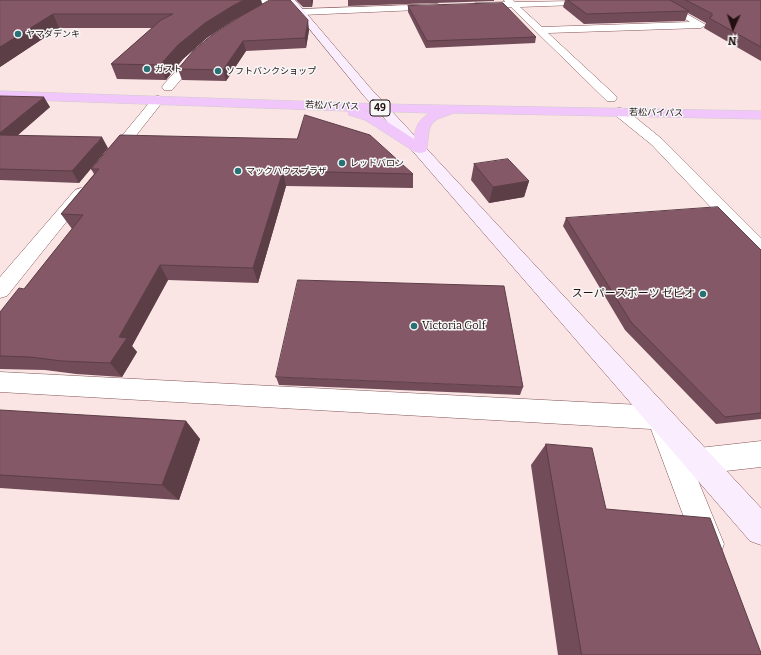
<!DOCTYPE html>
<meta charset="utf-8">
<style>
body{margin:0}
#map{position:relative;width:761px;height:655px;overflow:hidden;background:#fae4e4;font-family:Bitter,serif}
canvas{display:block}
.north{position:absolute;left:713px;top:8px;width:40px;height:40px;-webkit-text-stroke:3px #f7f7f7;paint-order:stroke;rotate:183deg;font-size:11px;font-weight:700;line-height:16px;text-align:center;color:#231112}
.north::after{content:'';display:block;margin:auto;width:14px;height:18px;background:#231112;clip-path:polygon(50% 0,100% 100%,50% 72%,0 100%)}
</style>
<div id="map">
<canvas width="761" height="655"></canvas>
<div class="north">N</div>
</div>
<script>
const ctx = document.querySelector('canvas').getContext('2d');
ctx.lineJoin = 'round';
function strokePath(path, color, width, dash) {
  ctx.strokeStyle = color;
  ctx.lineWidth = width;
  ctx.lineCap = dash ? 'butt' : 'round';
  ctx.setLineDash(dash || []);
  ctx.stroke(path);
}
function paint(path, color) {
  ctx.fillStyle = color;
  ctx.fill(path, 'evenodd');
}
function label(font, color, halo, rows, align = 'center') {
  ctx.font = font + ' Bitter,"Noto Sans JP",serif';
  ctx.lineWidth = 3;
  ctx.setLineDash([]);
  ctx.textBaseline = 'middle';
  ctx.strokeStyle = halo;
  ctx.fillStyle = color;
  for (const [text, x, y, turn = 0] of rows) {
    ctx.save();
    ctx.translate(x, y);
    ctx.rotate((+turn || 0) * Math.PI / 180);
    ctx.textAlign = isNaN(turn) ? turn : align;
    if (halo) ctx.strokeText(text, 0, 0);
    ctx.fillText(text, 0, 0);
    ctx.restore();
  }
}
const street = new Path2D(`
 M 221,0 L 295,0 L 295,1 L 291,4 L 225,3 Z
 M 504,0 L 513,0 L 515,2 L 634,0 L 630,3 L 520,7 L 542,27 L 690,22 L 653,0 L 663,0 L 706,25 L 701,28 L 548,33 L 615,95 L 617,98 L 615,101 L 607,101 L 511,7 L 475,9 L 471,6 L 475,3 L 505,2 Z
 M 438,4 L 442,7 L 441,9 L 302,15 L 297,12 L 302,9 Z
 M 200,48 L 205,51 L 172,90 L 164,90 L 162,87 L 164,84 L 196,49 Z
 M 158,96 L 162,97 L 164,100 L 116,161 L 111,163 L 106,161 L 103,158 L 106,155 L 154,97 Z
 M 620,108 L 625,109 L 662,139 L 761,238 L 761,255 L 754,253 L 652,145 L 615,115 L 613,112 L 615,109 Z
 M 81,188 L 87,190 L 89,193 L 87,196 L 7,296 L 0,298 L 0,277 L 75,190 Z
 M 0,372 L 660,406 L 669,410 L 688,455 L 689,452 L 699,448 L 761,441 L 761,467 L 699,474 L 695,473 L 724,544 L 720,555 L 709,559 L 698,555 L 651,429 L 0,392 Z`);
const secondary = new Path2D(`
 M 286,0 L 295,0 L 372,90 L 761,508 L 761,545 L 750,541 L 378,111 L 364,96 Z`);
const highway = new Path2D(`
 M 0,91 L 383,104 L 761,111 L 761,119 L 454,113 C 437,120 429,118 428,140 C 427,145 428,148 425,152 L 420,153 L 415,152 L 365,120 L 349,115 L 348,111 L 0,99 ZM 365,111 L 430,113 C 419,119 415,127 414,139 L 375,114 Z`);
const wall = new Path2D(`
 M 0,0 L 261,0 L 262,4 L 309,30 L 306,48 L 246,51 L 226,81 L 182,80 L 178,69 L 237,18 L 208,37 L 183,59 L 166,80 L 117,79 L 111,64 L 152,28 L 59,28 L 0,67 Z
 M 296,0 L 313,0 L 312,7 L 303,7 Z
 M 348,0 L 494,0 L 494,1 L 348,6 Z
 M 565,0 L 761,0 L 761,61 L 704,28 L 706,23 L 688,13 L 685,21 L 584,24 L 563,7 Z
 M 408,6 L 536,37 L 535,43 L 426,48 L 408,12 Z
 M 0,96 L 50,107 L 17,136 L 108,148 L 79,183 L 0,180 Z
 M 120,135 L 413,174 L 413,188 L 286,186 L 258,283 L 168,280 L 132,346 L 137,352 L 122,377 L 76,374 L 45,370 L 0,369 L 0,312 L 24,289 L 72,229 L 61,214 L 94,174 L 91,169 Z
 M 474,164 L 529,181 L 524,197 L 489,203 L 471,180 Z
 M 566,218 L 761,250 L 761,419 L 716,424 L 625,330 L 563,226 Z
 M 276,377 L 523,387 L 520,395 L 279,385 Z
 M 0,411 L 186,421 L 200,439 L 179,500 L 0,488 Z
 M 546,444 L 606,509 L 761,655 L 558,655 L 531,465 Z`);
const shadedWall = new Path2D(`
 M 244,0 L 261,0 L 262,4 L 237,18 L 208,37 L 183,59 L 166,80 L 160,65 L 178,45 L 205,23 L 234,5 Z
 M 311,0 L 313,0 L 312,7 Z
 M 53,14 L 59,28 L 0,67 L 0,47 Z
 M 308,20 L 309,30 L 306,48 L 305,38 Z
 M 243,41 L 246,51 L 226,81 L 223,70 Z
 M 44,97 L 50,107 L 5,146 L 0,139 L 0,133 Z
 M 102,137 L 108,148 L 79,183 L 72,171 Z
 M 283,171 L 286,186 L 258,283 L 253,268 Z
 M 529,181 L 524,197 L 489,203 L 493,187 Z
 M 160,265 L 168,280 L 132,346 L 137,352 L 122,377 L 110,363 L 119,337 Z
 M 186,421 L 200,439 L 179,500 L 162,485 Z`);
const building = new Path2D(`
 M 0,0 L 244,0 L 234,5 L 205,23 L 178,45 L 160,65 L 111,64 L 161,20 L 173,14 L 53,14 L 0,47 Z
 M 270,0 L 290,0 L 308,20 L 305,38 L 243,41 L 223,70 L 178,69 L 194,50 L 212,35 L 241,16 Z
 M 568,0 L 670,0 L 689,11 L 587,14 Z
 M 686,0 L 761,0 L 761,47 L 709,18 L 712,16 L 712,14 Z
 M 503,3 L 536,37 L 427,41 L 408,6 Z
 M 0,96 L 44,97 L 0,133 Z
 M 305,115 L 370,135 L 413,174 L 283,171 L 253,268 L 160,265 L 119,337 L 127,338 L 110,363 L 62,361 L 30,357 L 0,356 L 0,312 L 19,288 L 24,289 L 83,215 L 61,214 L 99,169 L 91,169 L 120,135 L 297,139 Z
 M 0,135 L 102,137 L 72,171 L 0,169 Z
 M 508,159 L 529,181 L 493,187 L 474,164 Z
 M 718,207 L 761,250 L 761,413 L 725,417 L 631,322 L 566,218 Z
 M 298,280 L 504,286 L 523,387 L 276,377 Z
 M 0,410 L 186,421 L 162,485 L 0,475 Z
 M 546,444 L 592,448 L 606,509 L 710,518 L 761,653 L 761,655 L 582,655 Z`);
const markers = [
 [18,34,4,"#287275"],
 [147,69,4,"#287275"],
 [218,71,4,"#287275"],
 [342,163,4,"#287275"],
 [238,171,4,"#287275"],
 [703,294,4,"#287275"],
 [414,326,4,"#287275"]
];
const farPoinames = [
 ["ヤマダデンキ",26,34],
 ["ガスト",155,69],
 ["ソフトバンクショップ",226,71],
 ["レッドバロン",350,163],
 ["マックハウスプラザ",246,171]
];
const farStreetnames = [
 ["若松バイパス",332,106,2],
 ["若松バイパス",656,113,1]
];
const shields = [
 [380,108,20]
];
const shieldNames = [
 ["49",380,108]
];
const poiNames = [
 ["スーパースポーツ ゼビオ",695,294],
 ["Victoria Golf",422,326,"left"]
];
strokePath(street, '#835556', 1);
strokePath(secondary, '#835556', 1);
strokePath(highway, '#cfcbcb', 1);
paint(street, '#fff');
paint(secondary, '#faeefe');
paint(highway, '#f0c6fb');
paint(wall, '#724c58');
paint(shadedWall, '#5c3e47');
paint(building, '#845866');
strokePath(building, '#5c3e47', 1);
for (const [x, y, r, color] of markers) {
  const dot = new Path2D();
  dot.arc(x, y, r, 0, 2 * Math.PI);
  ctx.fillStyle = color;
  ctx.fill(dot);
  strokePath(dot, '#f7f7f7', 1.5);
}
label('9px', '#231112', '#f7f7f7', farPoinames, 'left');
label('9px', '#231112', '#f7f7f7', farStreetnames);
for (const [x, y, w] of shields) {
  const box = new Path2D();
  box.roundRect(x - w / 2, y - 8, w, 16, 3);
  ctx.fillStyle = '#f7f7f7';
  ctx.fill(box);
  strokePath(box, '#231112', 1);
}
label('bold 10px', '#231112', null, shieldNames);
label('11px', '#231112', '#f7f7f7', poiNames, 'right');
</script>
